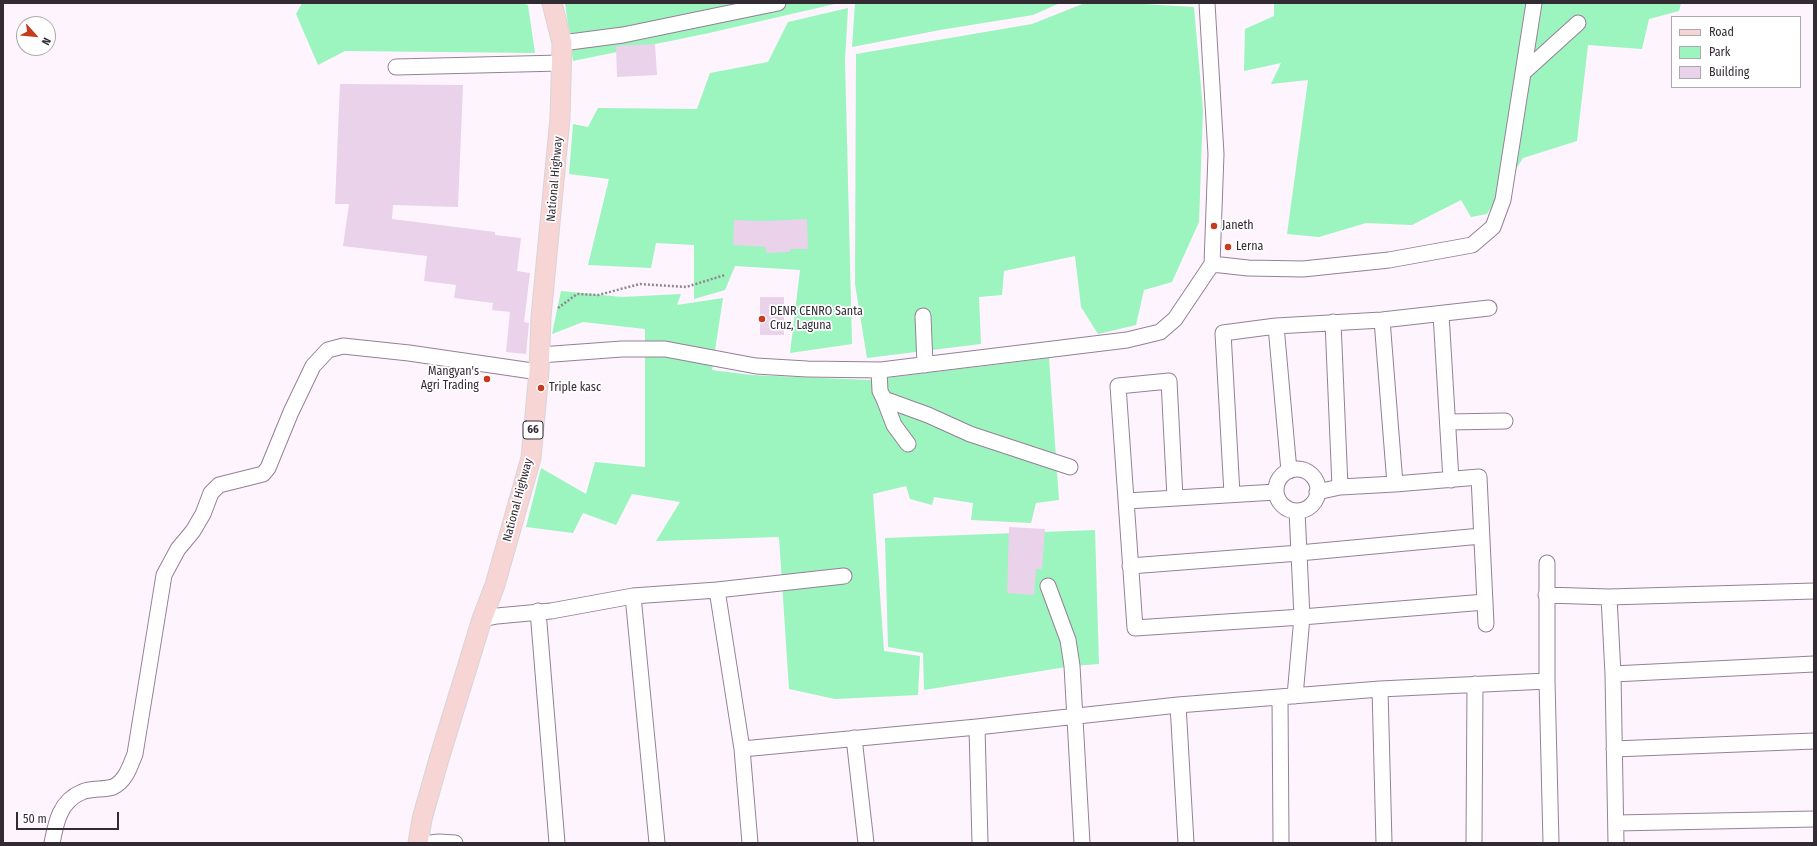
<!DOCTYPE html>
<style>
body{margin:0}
#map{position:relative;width:1817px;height:846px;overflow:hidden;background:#fdf4fe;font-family:"Fira Sans Condensed",sans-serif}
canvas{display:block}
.frame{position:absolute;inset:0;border:4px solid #332b34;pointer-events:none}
.legend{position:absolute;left:1671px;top:16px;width:130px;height:72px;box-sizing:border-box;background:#fff;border:1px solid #adaaae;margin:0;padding:5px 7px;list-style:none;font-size:12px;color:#332b34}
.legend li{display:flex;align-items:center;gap:8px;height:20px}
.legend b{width:20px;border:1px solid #adaaae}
.north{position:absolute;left:16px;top:16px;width:40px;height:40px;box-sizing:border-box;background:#fff;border:1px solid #adaaae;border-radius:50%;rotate:117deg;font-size:11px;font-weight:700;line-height:16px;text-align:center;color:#332b34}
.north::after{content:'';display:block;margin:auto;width:14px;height:18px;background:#c53b1c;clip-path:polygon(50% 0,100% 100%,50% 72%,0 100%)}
.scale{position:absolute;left:16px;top:812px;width:103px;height:18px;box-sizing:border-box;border:2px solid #332b34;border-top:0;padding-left:5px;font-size:12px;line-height:14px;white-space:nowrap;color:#332b34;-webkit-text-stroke:3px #fff;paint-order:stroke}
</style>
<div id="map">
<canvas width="1817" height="846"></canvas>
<div class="frame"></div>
<ul class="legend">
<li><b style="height:5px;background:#f7d5d4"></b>Road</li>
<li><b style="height:11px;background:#9cf4be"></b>Park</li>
<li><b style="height:11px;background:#e9d2ea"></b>Building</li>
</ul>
<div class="north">N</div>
<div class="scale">50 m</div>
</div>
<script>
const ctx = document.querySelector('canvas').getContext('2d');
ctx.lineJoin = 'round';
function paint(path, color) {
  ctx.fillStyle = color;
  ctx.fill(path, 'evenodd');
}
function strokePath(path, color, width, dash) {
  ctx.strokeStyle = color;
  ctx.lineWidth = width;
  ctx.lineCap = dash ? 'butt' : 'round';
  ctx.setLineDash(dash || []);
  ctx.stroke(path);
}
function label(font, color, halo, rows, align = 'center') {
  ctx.font = font + ' "Fira Sans Condensed",sans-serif';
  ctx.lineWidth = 3.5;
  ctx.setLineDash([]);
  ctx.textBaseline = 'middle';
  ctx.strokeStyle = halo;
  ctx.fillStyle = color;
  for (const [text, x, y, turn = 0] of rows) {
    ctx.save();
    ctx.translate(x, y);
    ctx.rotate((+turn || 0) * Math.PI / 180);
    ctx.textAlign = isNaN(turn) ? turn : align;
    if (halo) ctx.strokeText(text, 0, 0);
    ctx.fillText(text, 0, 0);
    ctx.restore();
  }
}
const green = new Path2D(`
 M 302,3 L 522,3 L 528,5 L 535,53 L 345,51 L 318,65 L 296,14 Z
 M 565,3 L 839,3 L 709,33 L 573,61 Z
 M 855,3 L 1060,3 L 1033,15 L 940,30 L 852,47 Z
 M 1085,3 L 1127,3 L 1194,7 L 1203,110 L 1199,222 L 1172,282 L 1144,290 L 1136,325 L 1098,334 L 1081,307 L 1075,256 L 1004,271 L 1002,295 L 979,297 L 981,344 L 867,358 L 855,284 L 856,54 L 1032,24 Z
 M 1274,3 L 1681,3 L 1679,11 L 1649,19 L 1642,49 L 1588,45 L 1577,141 L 1523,158 L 1487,214 L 1471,217 L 1461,200 L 1412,225 L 1366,223 L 1319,237 L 1287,234 L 1308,80 L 1271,84 L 1281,63 L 1244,71 L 1245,29 L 1274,16 Z
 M 848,8 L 845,60 L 852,344 L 790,353 L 800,270 L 735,266 L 725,290 L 694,299 L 694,245 L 656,243 L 651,268 L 588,265 L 609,179 L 569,174 L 573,124 L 588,127 L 598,108 L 697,109 L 710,73 L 768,62 L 788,22 Z
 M 561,291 L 622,297 L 681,294 L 677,305 L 723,298 L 712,370 L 751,375 L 869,380 L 1049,358 L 1059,500 L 1036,503 L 1031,523 L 971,520 L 973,503 L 934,497 L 932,505 L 910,499 L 906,486 L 873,494 L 884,651 L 920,656 L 918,695 L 835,699 L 789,689 L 779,537 L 656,541 L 680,502 L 632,494 L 616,525 L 583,513 L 573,533 L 526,527 L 541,468 L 586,494 L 595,462 L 645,467 L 645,329 L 583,322 L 552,334 Z
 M 1095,530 L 1099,664 L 1072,666 L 924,690 L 923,653 L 888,647 L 885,538 Z`);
const building = new Path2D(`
 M 655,44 L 657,75 L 617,77 L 616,46 Z
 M 340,84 L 463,85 L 458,207 L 393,205 L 392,219 L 495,232 L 495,235 L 521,238 L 517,271 L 530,273 L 524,322 L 529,323 L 526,354 L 506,352 L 510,312 L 492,310 L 493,303 L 454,298 L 456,285 L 424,281 L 427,256 L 343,246 L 349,204 L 335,204 Z
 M 807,219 L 808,249 L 790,249 L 790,252 L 766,253 L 766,247 L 733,245 L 734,220 L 765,221 Z
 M 760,297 L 784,297 L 784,335 L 760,335 Z
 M 1009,527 L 1045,529 L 1042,569 L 1036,569 L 1034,595 L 1007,593 Z`);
const path = new Path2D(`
 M 558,308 L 577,294 L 598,295 L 640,284 L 686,287 L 725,275`);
const minor = new Path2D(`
 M 562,43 L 623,35 L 778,3
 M 396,67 L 561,63
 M 1524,72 L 1578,23
 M 1212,264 L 1248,268 L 1303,269 L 1389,260 L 1472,245 L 1493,227 L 1503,200 L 1534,3
 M 1441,314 L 1451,480
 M 923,316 L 925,365
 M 1382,320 L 1395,484
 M 1333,322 L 1340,487
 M 1276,326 L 1289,471
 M 540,355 L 622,349 L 665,349 L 756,366 L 807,369 L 881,370 L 1127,340 L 1160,332 L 1175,319 L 1212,264 L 1216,154 L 1207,3
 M 879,370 L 880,391 L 884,399 L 928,415 L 970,434 L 1070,467
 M 884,399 L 894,425 L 908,444
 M 1448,422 L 1505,421
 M1276 490a21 21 0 1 1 42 0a21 21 0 1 1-42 0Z
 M 1317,492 L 1340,487 L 1395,484 L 1479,477 L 1486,624
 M 1232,494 L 1223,333 L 1276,326 L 1382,320 L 1489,308
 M 1175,498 L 1169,381 L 1118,386 L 1135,628 L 1302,617 L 1485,602
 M 1127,501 L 1276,492
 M 1547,563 L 1547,681 L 1551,843
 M 1130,566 L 1299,553 L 1481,536
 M 1048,586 L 1068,640 L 1072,666 L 1082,843
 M 717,590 L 742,749 L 750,843
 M 1546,595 L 1609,597 L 1814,591
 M 633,596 L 657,843
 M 1609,597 L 1613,674 L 1616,843
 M 538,611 L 557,843
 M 482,619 L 497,616 L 551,611 L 633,596 L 717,590 L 844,576
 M 1613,674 L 1814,664
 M 1380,689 L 1384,843
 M 1295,696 L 1302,617 L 1297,511
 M 1280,697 L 1281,843
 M 1178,705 L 1186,843
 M 977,727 L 980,843
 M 854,738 L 866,843
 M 742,749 L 977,727 L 1178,705 L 1380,689 L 1547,681
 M 1614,749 L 1814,741
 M 1616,823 L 1814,819
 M 52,843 C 56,822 60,801 82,792 C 91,788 103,790 113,787 C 126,781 130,766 135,754 L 164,575 L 178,549 L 193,531 L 203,514 L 211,493 L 219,485 L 263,474 L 268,468 L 291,412 L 313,366 L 328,350 L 343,346 L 409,353 L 539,372
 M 430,843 L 439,842 L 455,843
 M 1474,843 L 1475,684`);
const major = new Path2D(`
 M 418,843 L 422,819 L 439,759 L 482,619 L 495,585 L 531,458 L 539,372 L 541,317 L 560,118 L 562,43 L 552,3`);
const markers = [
 [1214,226,4,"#c53b1c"],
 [1228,247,4,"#c53b1c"],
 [762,319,4,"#c53b1c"],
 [487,379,4,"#c53b1c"],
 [541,388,4,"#c53b1c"]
];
const shields = [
 [533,430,20]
];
const shieldNames = [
 ["66",533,430]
];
const streetNames = [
 ["National Highway",555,179,-85],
 ["National Highway",518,500,-75]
];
const poiNames = [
 ["Janeth",1222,226],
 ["Lerna",1236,247],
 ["DENR CENRO Santa",770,312],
 ["Cruz, Laguna",770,326],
 ["Mangyan's",479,372,"right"],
 ["Agri Trading",479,386,"right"],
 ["Triple kasc",549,388]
];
paint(green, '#9cf4be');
paint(building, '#e9d2ea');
strokePath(minor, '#958097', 17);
strokePath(major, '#d6d5d6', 21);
strokePath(path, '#908891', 2.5, [2, 2]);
strokePath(minor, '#fff', 15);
strokePath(major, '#f7d5d4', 19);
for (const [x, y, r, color] of markers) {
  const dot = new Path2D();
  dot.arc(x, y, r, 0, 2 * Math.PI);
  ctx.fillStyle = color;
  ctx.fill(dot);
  strokePath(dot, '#fff', 1.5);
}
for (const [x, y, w] of shields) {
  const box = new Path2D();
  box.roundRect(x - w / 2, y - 9, w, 18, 3);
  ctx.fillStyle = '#fff';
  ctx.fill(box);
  strokePath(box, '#332b34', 1);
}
label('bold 11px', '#332b34', null, shieldNames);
label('12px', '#332b34', '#fff', streetNames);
label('12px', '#332b34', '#fff', poiNames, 'left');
</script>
